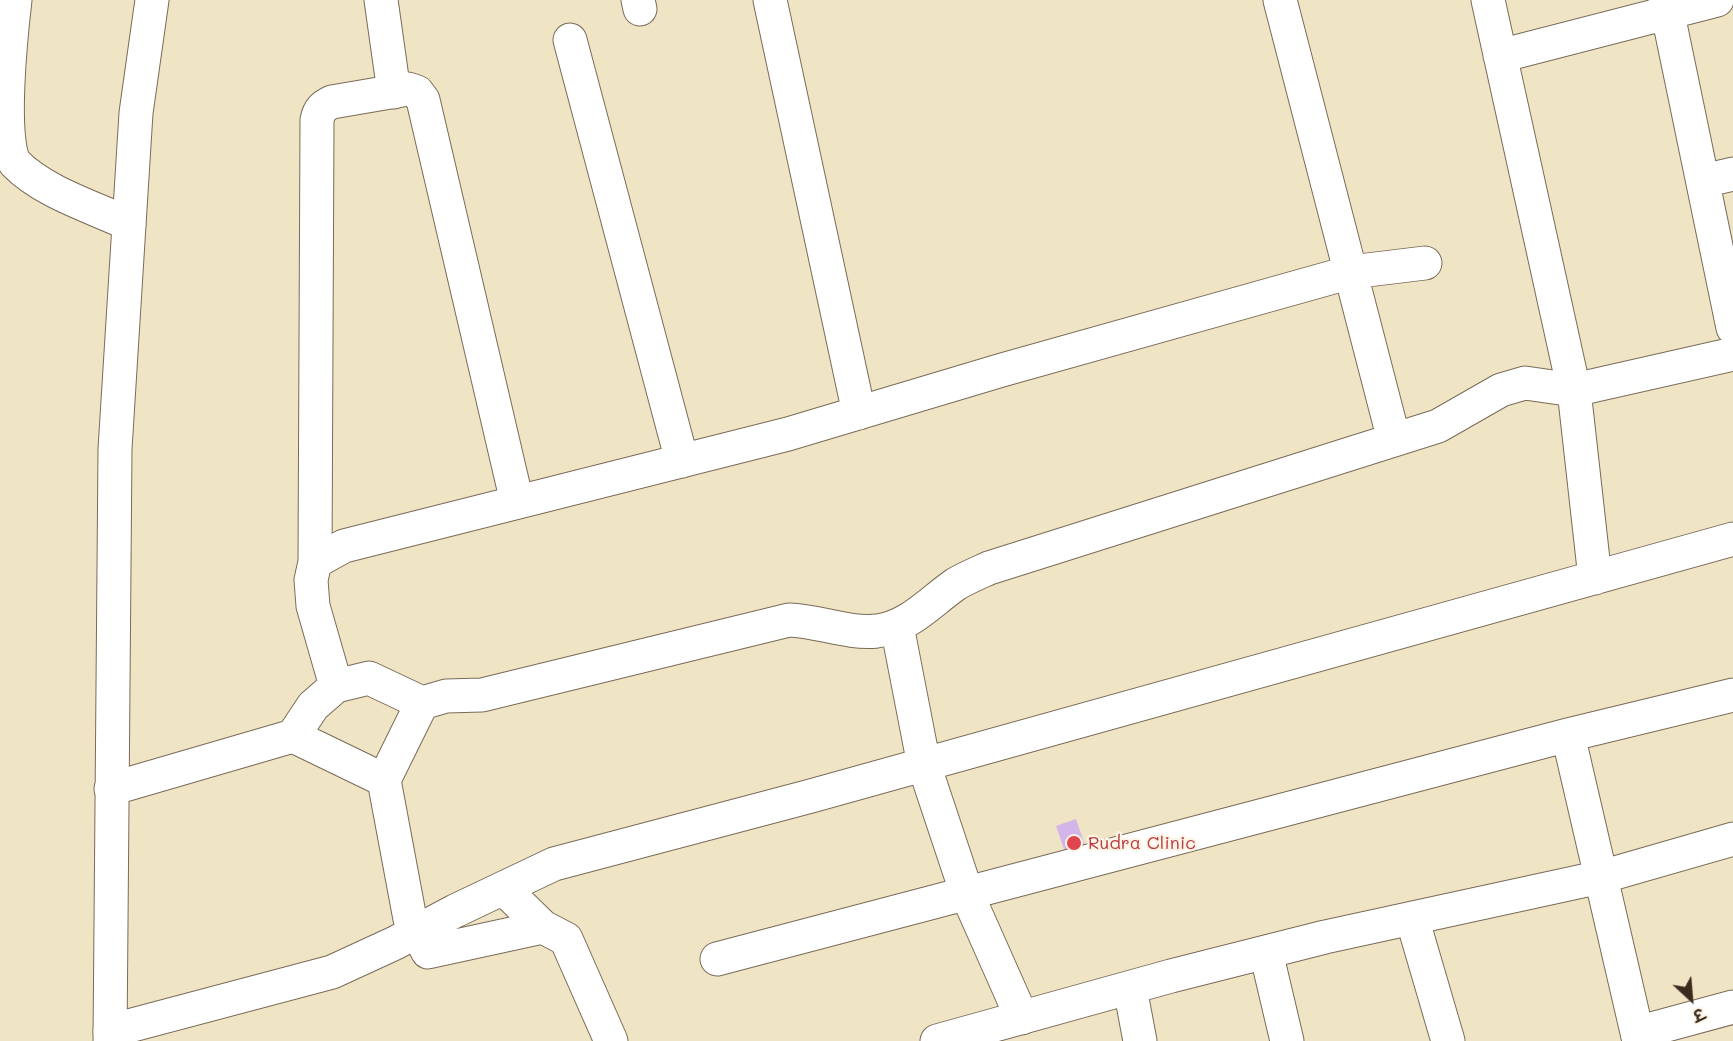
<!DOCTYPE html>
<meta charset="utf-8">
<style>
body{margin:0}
#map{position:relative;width:1733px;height:1041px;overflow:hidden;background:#efe5c5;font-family:Mali,"Playpen Sans Deva",sans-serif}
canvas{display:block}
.north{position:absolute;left:1661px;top:969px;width:60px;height:60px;-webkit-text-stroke:4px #fcf5e5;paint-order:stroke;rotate:154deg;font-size:16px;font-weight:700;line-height:24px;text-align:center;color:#3b2a1e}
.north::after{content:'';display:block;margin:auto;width:21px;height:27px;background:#3b2a1e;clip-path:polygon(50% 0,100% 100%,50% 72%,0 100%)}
</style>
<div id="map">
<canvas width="1733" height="1041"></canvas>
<div class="north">उ</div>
</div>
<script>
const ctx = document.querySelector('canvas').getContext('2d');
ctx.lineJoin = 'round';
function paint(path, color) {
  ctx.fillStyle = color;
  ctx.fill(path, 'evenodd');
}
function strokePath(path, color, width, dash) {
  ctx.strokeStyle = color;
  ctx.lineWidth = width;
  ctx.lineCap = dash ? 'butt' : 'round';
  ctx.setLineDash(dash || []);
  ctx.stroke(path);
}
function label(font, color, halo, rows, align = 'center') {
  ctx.font = font + ' Mali,sans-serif';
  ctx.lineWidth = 4.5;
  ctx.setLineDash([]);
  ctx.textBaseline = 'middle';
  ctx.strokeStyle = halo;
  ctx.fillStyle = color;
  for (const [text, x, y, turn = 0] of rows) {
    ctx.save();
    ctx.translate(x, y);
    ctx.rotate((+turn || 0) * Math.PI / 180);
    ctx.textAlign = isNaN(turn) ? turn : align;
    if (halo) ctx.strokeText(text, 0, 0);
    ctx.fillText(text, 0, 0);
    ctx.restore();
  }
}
const building = new Path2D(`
 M 1076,819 L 1088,854 L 1068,861 L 1056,826 Z`);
const street = new Path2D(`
 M 15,0 C 11,34 0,139 15,163 C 43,192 93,207 129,224
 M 381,0 L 394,92
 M 638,0 L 640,9
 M 770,0 L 859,413
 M 1280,0 L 1394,440
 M 1488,0 L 1574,390 L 1595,578
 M 1665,0 L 1733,328
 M 570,40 L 682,461
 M 1500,56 L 1717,0
 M 1703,181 L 1733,174
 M 315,562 L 317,120 C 319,110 323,106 332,102 L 408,89 L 417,92 L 423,100 L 517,502
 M 897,626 L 924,765 L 967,894 L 1022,1018
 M 336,686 L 313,606 L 311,580 L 315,562 L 344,546 L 788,434 L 1002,370 L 1351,272 L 1425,263
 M 422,703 L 384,780 L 410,919 L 428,952 L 543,927
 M 1568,735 L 1639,1041
 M 293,736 L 384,780
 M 111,789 L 293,736 L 313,706 L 336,686 L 369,678 L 422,703 L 446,696 L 482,695 L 789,620 C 819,621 847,634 877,631 C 909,627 930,602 956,584 C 966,578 978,573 989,568 L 1438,426 L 1501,390 L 1525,383 L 1574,390 L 1733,354
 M 503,888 L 543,927 L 566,939 L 611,1041
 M 1412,918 L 1448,1041
 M 1266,952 L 1287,1041
 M 717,959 L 1568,735 L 1733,695
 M 1130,988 L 1140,1041
 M 110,1031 L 332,972 L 395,943 L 455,911 L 554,864 L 811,796 L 1733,539
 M 1637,1033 L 1733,1007
 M 937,1041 L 1171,976 L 1325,937 L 1601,877 L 1733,839`);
const secondary = new Path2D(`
 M 110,1041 L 115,449 L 136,113 L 152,0`);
const markers = [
 [1074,843,8,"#e0444e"]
];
const healthNames = [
 ["Rudra Clinic",1088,843]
];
paint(building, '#d3b5e9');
strokePath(street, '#7a6b58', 35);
strokePath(secondary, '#7a6b58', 35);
strokePath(street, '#fff', 33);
strokePath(secondary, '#fff', 33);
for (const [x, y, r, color] of markers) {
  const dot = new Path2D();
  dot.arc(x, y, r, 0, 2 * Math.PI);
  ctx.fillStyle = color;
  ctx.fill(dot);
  strokePath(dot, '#fcf5e5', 2);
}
label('18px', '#be3a42', '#fcf5e5', healthNames, 'left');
</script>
